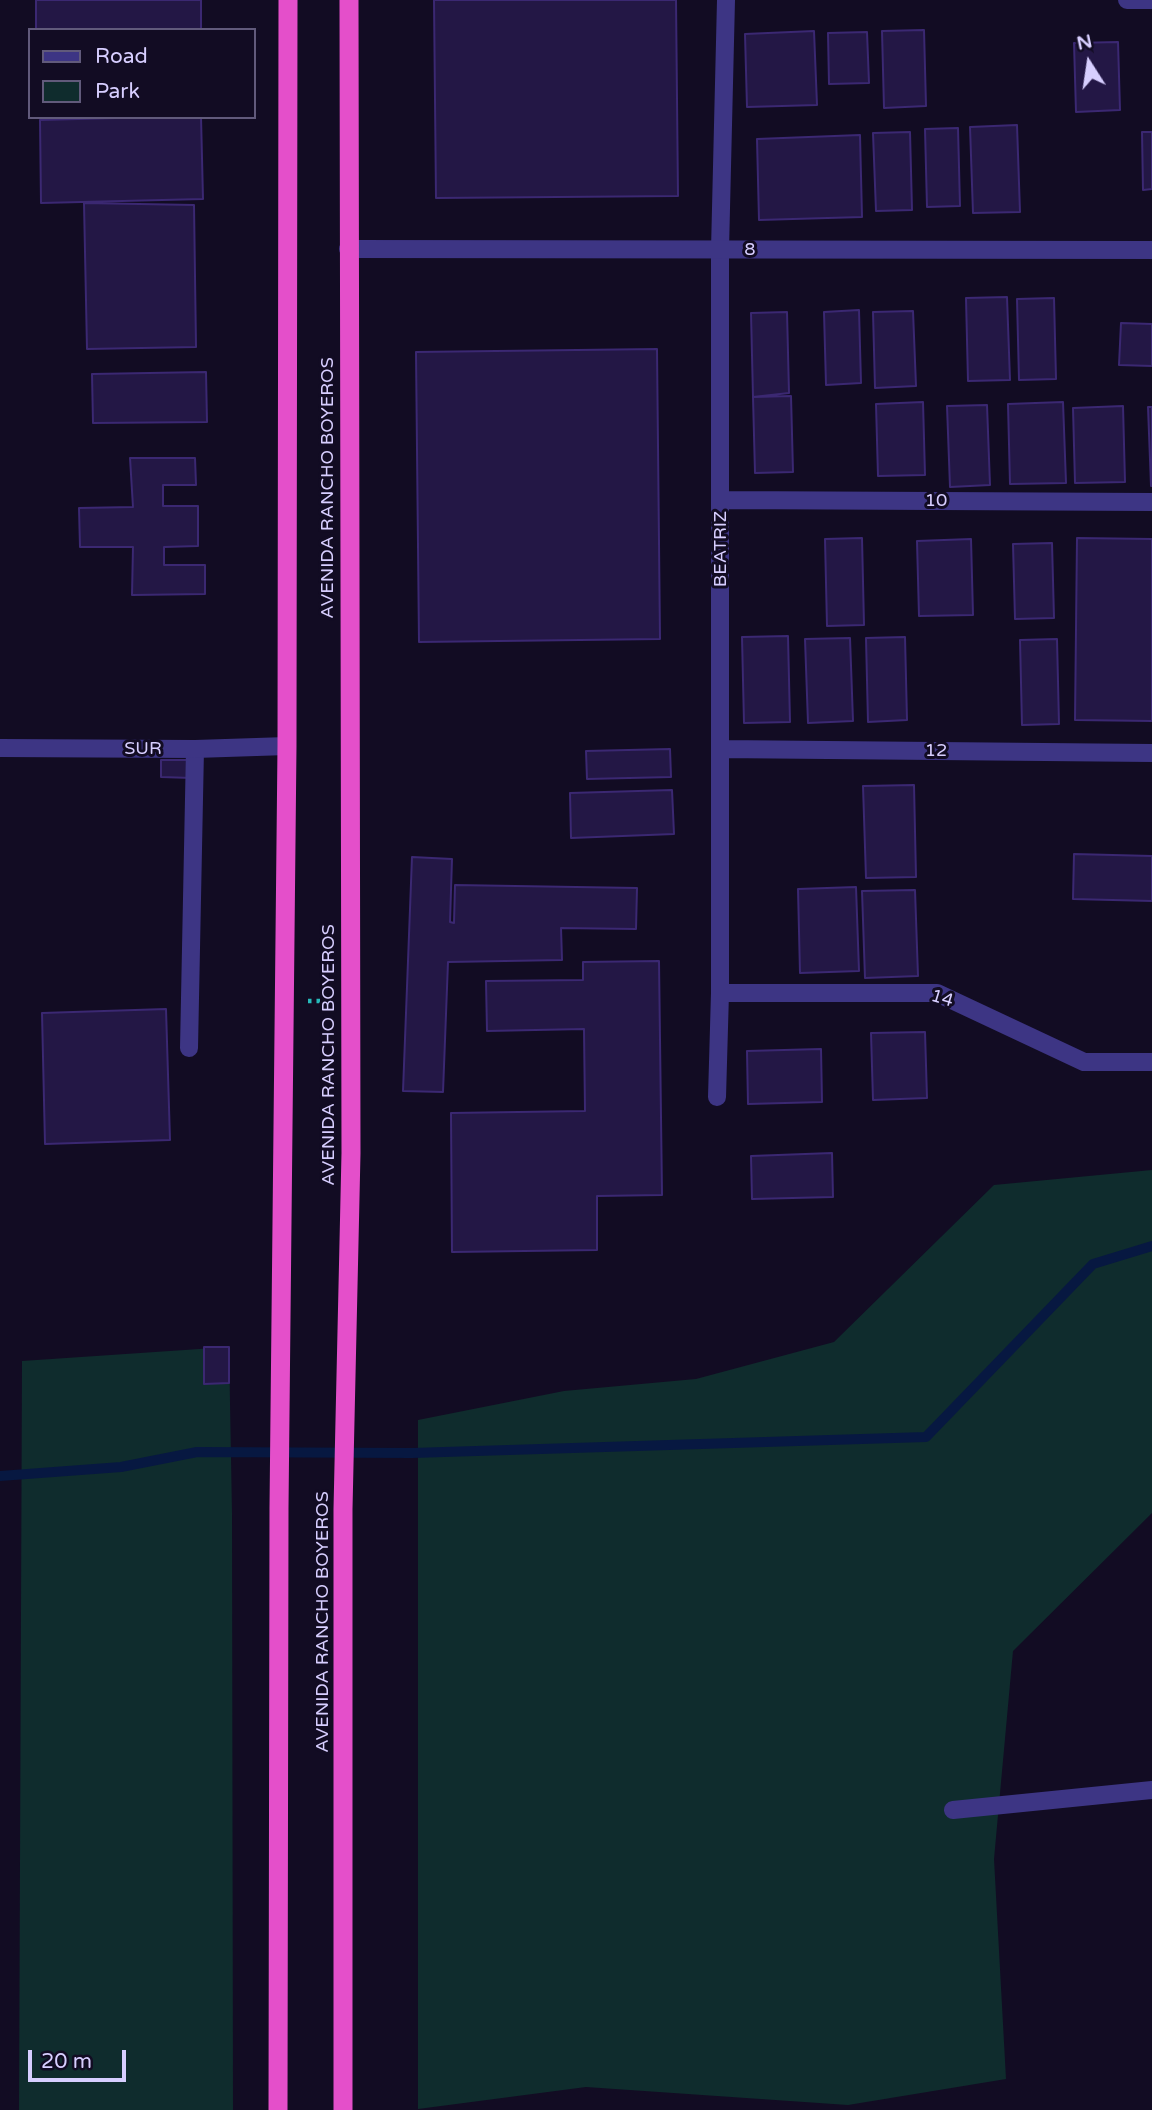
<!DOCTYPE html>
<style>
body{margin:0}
#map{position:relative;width:1152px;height:2110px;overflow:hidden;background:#120c23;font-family:"Varela Round",sans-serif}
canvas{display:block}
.legend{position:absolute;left:28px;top:28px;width:228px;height:91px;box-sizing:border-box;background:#120c23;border:2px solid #615a7b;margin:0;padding:9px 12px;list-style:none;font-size:21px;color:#d7ceff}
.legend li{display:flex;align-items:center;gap:14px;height:35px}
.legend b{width:35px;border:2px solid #615a7b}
.north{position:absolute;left:1054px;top:28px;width:70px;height:70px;-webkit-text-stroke:5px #120c23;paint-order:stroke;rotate:348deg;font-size:19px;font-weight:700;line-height:28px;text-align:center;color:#d7ceff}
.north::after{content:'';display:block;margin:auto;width:24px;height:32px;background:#d7ceff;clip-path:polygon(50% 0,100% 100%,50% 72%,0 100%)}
.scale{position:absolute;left:28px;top:2050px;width:98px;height:32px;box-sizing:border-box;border:4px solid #d7ceff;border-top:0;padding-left:9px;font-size:21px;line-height:24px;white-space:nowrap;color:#d7ceff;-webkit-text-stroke:5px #120c23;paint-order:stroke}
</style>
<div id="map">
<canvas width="1152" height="2110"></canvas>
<ul class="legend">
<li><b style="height:9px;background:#3d3584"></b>Road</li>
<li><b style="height:19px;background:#0f2c2d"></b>Park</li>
</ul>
<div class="north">N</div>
<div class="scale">20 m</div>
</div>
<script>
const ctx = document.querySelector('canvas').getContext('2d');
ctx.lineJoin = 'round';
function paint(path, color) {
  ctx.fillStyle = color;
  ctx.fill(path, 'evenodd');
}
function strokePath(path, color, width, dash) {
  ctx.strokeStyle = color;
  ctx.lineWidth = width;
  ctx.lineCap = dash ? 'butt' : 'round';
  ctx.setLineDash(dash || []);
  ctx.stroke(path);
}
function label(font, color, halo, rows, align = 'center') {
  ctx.font = font + ' "Varela Round",sans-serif';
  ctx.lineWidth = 6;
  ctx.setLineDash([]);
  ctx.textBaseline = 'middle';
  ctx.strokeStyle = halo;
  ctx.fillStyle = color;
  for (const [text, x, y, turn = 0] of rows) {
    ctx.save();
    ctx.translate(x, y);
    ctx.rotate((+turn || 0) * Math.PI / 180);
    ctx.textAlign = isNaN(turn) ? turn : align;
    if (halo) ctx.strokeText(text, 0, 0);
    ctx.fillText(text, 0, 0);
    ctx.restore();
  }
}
const green = new Path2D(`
 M 1152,1170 L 1152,1513 L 1013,1651 L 994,1859 L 1006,2079 L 848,2105 L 586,2087 L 418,2109 L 418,1420 L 564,1391 L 696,1379 L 834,1342 L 994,1185 Z
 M 229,1347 L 232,1513 L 233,2110 L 19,2110 L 22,1361 Z`);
const stream = new Path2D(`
 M 0,1476 L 121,1467 L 197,1452 L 412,1453 L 926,1437 L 1093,1264 L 1152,1246`);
const building = new Path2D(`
 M 36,0 L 201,0 L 201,30 L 36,30 Z
 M 434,0 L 676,0 L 678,196 L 436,198 Z
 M 924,30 L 926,106 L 884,108 L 882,31 Z
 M 814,31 L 817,105 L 747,107 L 745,34 Z
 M 867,32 L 869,83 L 829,84 L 828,33 Z
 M 1118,42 L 1120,110 L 1076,112 L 1074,43 Z
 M 155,117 L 201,117 L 203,199 L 41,203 L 40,120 Z
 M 1017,125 L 1020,212 L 973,213 L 970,127 Z
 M 958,128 L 960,206 L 927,207 L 925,129 Z
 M 910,132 L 912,210 L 876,211 L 873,133 Z
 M 1142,132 L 1152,132 L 1152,189 L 1143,190 Z
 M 860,135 L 862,217 L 759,220 L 757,139 Z
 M 84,203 L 194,205 L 196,347 L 87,349 Z
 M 1007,297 L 1010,380 L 968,381 L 966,298 Z
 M 1054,298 L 1056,379 L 1019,380 L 1017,299 Z
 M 859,310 L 861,383 L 826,385 L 824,312 Z
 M 913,311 L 916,386 L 875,388 L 873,312 Z
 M 787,312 L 789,393 L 753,397 L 751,313 Z
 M 1121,323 L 1152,324 L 1152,366 L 1119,365 Z
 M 657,349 L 660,639 L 419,642 L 416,352 Z
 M 206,372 L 207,422 L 93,423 L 92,374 Z
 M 791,396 L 793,472 L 755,473 L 753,397 Z
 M 923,402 L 925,475 L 878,476 L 876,404 Z
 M 1063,402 L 1066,483 L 1010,484 L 1008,404 Z
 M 987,405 L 990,485 L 950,487 L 947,406 Z
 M 1123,406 L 1125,482 L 1075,483 L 1073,408 Z
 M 1148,407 L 1152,407 L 1152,486 L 1151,486 Z
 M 130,458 L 195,458 L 196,485 L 163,485 L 163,506 L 198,506 L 198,546 L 164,547 L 164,565 L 205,565 L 205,594 L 132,595 L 133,547 L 80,547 L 79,508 L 133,507 Z
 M 862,538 L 864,625 L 827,626 L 825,539 Z
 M 1077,538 L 1152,539 L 1152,721 L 1075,720 Z
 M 971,539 L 973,615 L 919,616 L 917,541 Z
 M 1052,543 L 1054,618 L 1015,619 L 1013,544 Z
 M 788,636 L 790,722 L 744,723 L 742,637 Z
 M 905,637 L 907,720 L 868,722 L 866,638 Z
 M 850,638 L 853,721 L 808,723 L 805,639 Z
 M 1057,639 L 1059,724 L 1022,725 L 1020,640 Z
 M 670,749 L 671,777 L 587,779 L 586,751 Z
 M 161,760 L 193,760 L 192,778 L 161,777 Z
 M 914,785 L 916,877 L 866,878 L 863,786 Z
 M 672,790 L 674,834 L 571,838 L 570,793 Z
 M 1074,854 L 1152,856 L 1152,901 L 1073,899 Z
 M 412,857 L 452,859 L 450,922 L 454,923 L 455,885 L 637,888 L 636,929 L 561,928 L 562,960 L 448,962 L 443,1092 L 403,1091 Z
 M 856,887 L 859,971 L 800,973 L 798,889 Z
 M 915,890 L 918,976 L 865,978 L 862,891 Z
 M 659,961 L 662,1195 L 597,1196 L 597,1250 L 452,1252 L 451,1113 L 585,1111 L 584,1029 L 487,1031 L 486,981 L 583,980 L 583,962 Z
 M 166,1009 L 170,1140 L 45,1144 L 42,1013 Z
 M 925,1032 L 927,1098 L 873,1100 L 871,1033 Z
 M 821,1049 L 822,1102 L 748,1104 L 747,1051 Z
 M 832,1153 L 833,1197 L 752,1199 L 751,1156 Z
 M 204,1347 L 229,1347 L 229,1383 L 204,1384 Z`);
const path = new Path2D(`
 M 308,1001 L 327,1001`);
const service = new Path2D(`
 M 189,1048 L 195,749
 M 953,1810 L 1152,1790`);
const minor = new Path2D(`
 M 1127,0 L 1152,0
 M 721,500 L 1152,502
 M 0,748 L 195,749 L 287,746
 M 720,749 L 1152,753
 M 720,993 L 937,993 L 1084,1062 L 1152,1062
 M 717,1097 L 720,993 L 720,250 L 726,0`);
const tertiary = new Path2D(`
 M 348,249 L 1152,250`);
const trunk = new Path2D(`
 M 278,2110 L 279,1508 L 287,746 L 288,0
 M 343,2110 L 343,1509 L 351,1153 L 349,0`);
const streetNames = [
 ["8",750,250],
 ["AVENIDA RANCHO BOYEROS",328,488,-90],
 ["10",936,501],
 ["BEATRIZ",721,549,-90],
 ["SUR",143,749],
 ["12",936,751],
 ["14",942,999,17],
 ["AVENIDA RANCHO BOYEROS",329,1055,-90],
 ["AVENIDA RANCHO BOYEROS",323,1622,-90]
];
paint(green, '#0f2c2d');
strokePath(stream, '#071841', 10);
paint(building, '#231745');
strokePath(building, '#3b2872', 2);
strokePath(path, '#27b9ba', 4.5, [3.5, 5]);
strokePath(service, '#3d3584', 18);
strokePath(minor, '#3d3584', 18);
strokePath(tertiary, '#3d3584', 18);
strokePath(trunk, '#e44fca', 19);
label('18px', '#d7ceff', '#120c23', streetNames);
</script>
